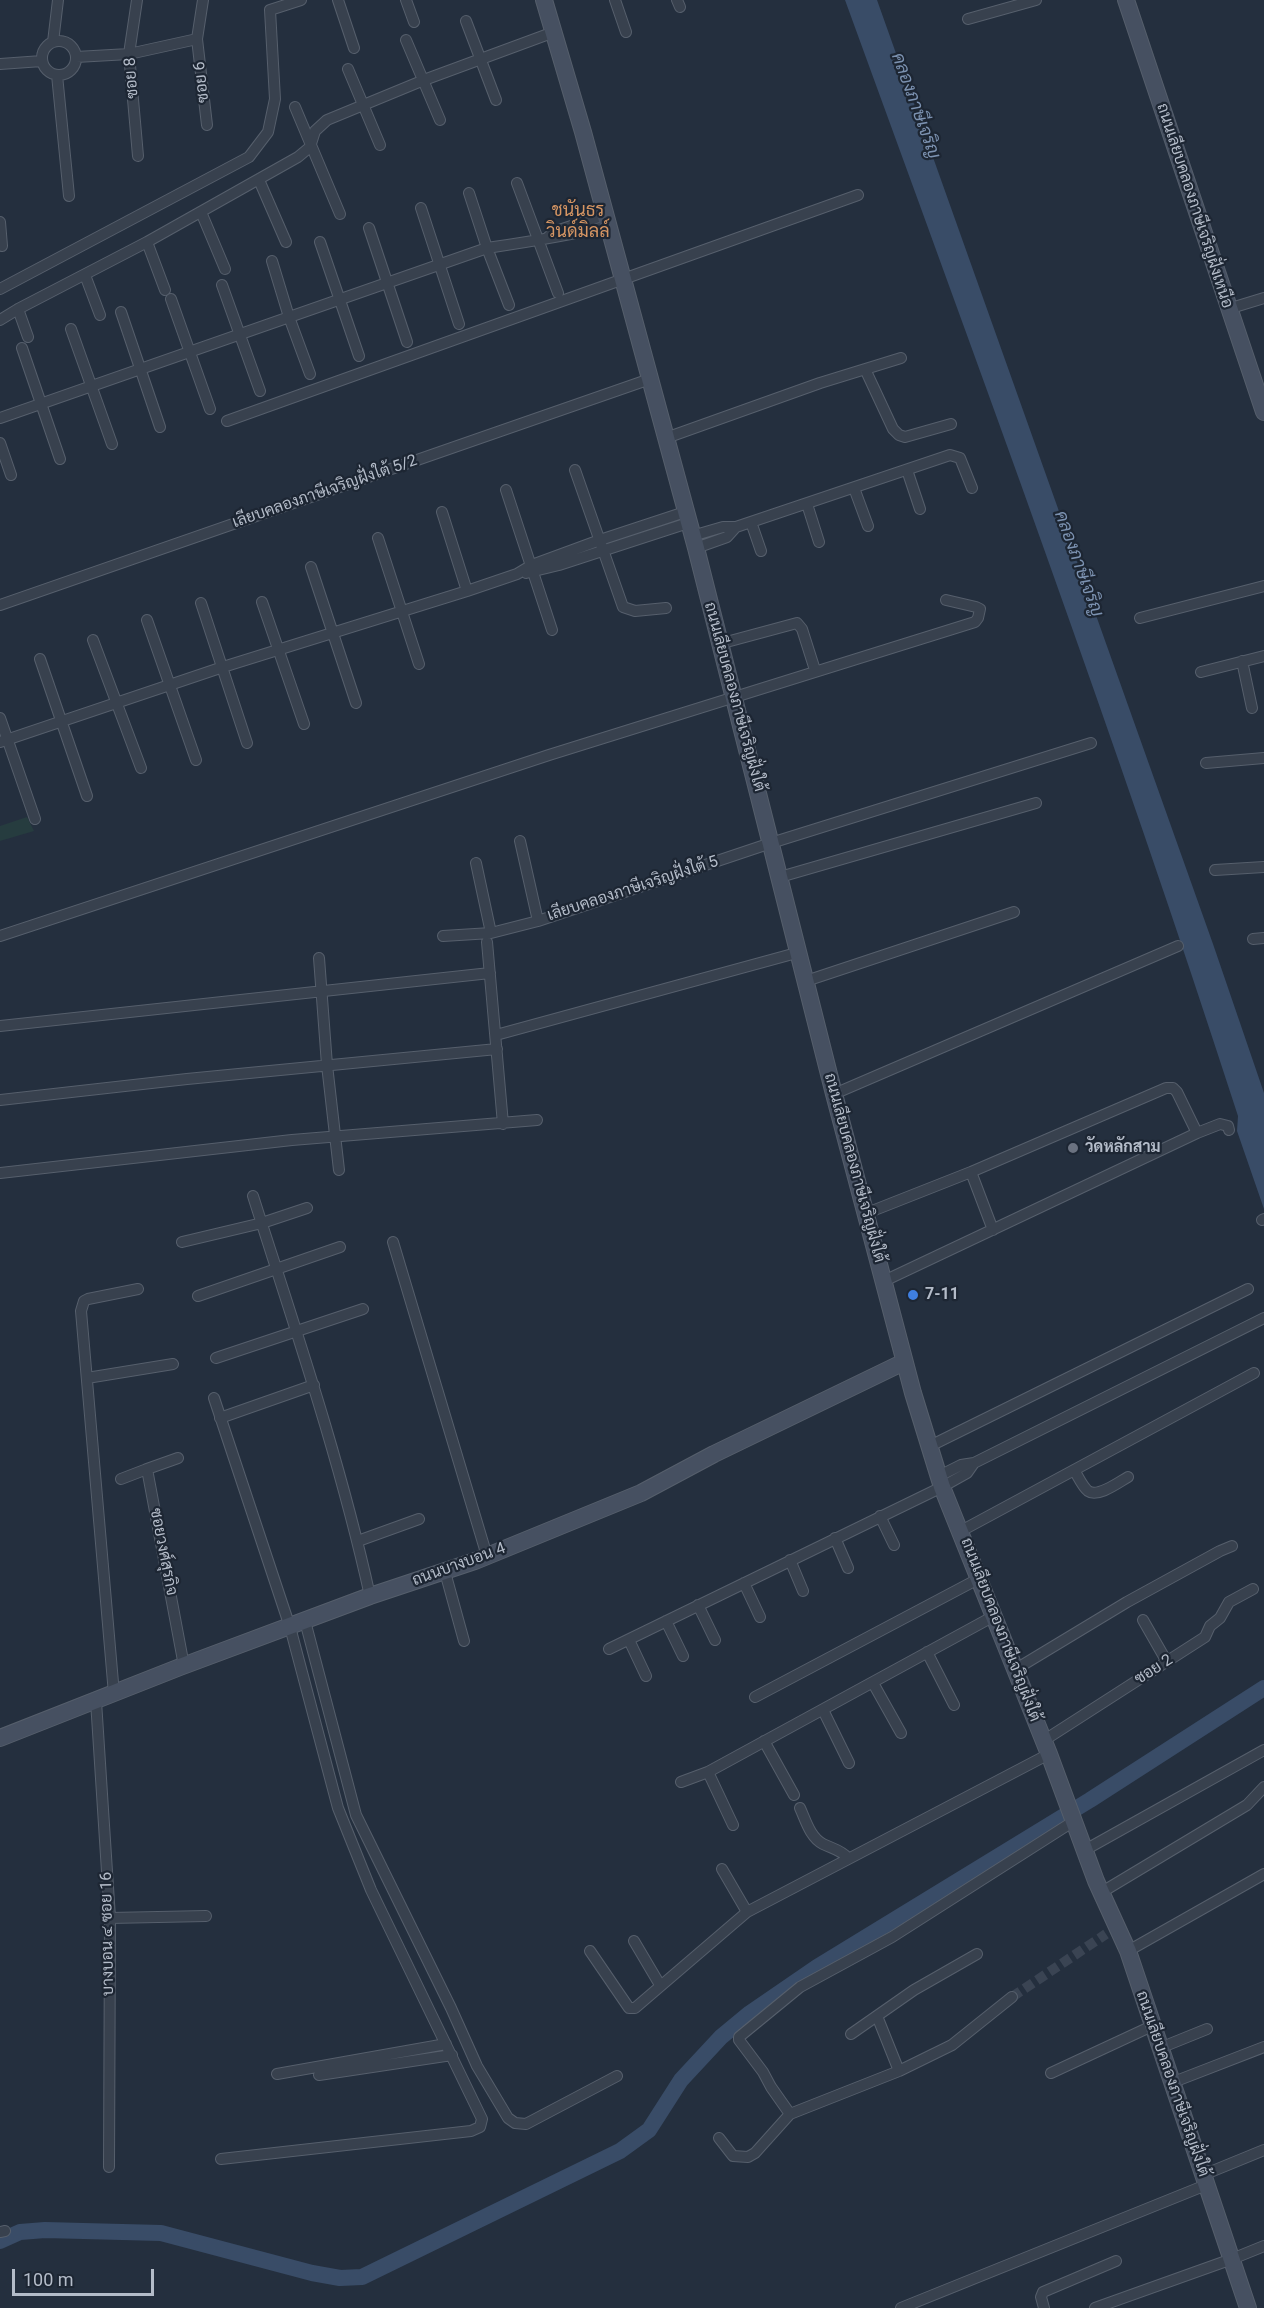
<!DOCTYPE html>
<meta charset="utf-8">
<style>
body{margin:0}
#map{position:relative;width:1264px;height:2308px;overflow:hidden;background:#242f3e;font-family:Roboto,sans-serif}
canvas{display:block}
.scale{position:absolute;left:12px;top:2269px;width:142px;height:27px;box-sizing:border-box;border:3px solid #b4bcc9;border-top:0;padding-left:8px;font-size:18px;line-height:21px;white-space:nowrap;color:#b4bcc9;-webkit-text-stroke:4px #1d2633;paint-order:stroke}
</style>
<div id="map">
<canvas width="1264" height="2308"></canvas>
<div class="scale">100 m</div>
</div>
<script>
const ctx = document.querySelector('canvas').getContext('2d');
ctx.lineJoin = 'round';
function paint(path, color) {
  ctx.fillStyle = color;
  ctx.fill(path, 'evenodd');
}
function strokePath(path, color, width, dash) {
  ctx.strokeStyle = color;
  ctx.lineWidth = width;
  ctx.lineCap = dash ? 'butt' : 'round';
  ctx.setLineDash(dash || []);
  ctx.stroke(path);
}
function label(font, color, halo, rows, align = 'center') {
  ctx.font = font + ' Roboto,Sarabun,sans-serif';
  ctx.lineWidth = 4.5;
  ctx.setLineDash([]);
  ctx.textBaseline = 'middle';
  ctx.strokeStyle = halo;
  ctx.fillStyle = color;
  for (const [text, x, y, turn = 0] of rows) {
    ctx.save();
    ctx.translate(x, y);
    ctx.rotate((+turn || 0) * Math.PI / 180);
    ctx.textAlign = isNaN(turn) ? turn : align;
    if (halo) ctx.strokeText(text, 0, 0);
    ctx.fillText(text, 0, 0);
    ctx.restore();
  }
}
const green = new Path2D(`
 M 27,817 L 34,831 L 0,841 L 0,826 Z`);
const water = new Path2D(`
 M 845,0 L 877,0 L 1213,944 L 1264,1093 L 1264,1209 L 1237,1131 L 1238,1116 C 1117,741 980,371 845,0 Z`);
const river = new Path2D(`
 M 0,2241 L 20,2232 L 45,2230 L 161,2233 L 312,2273 L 340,2278 L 362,2277 L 620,2151 L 649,2130 L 681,2080 L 721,2037 L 750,2013 L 817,1967 L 1090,1800 L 1264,1688`);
const streetTunnel = new Path2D(`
 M 1012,1997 L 1106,1934`);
const street = new Path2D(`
 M 137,0 L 129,54 L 138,156
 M 203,0 L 197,39 L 207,125
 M 338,0 L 354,48
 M 406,0 L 414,22
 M 615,0 L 626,32
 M 677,0 L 680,7
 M 968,19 L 1036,0
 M 466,21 L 496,100
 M 406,40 L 440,120
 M42 58a17 17 0 1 1 34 0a17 17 0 1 1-34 0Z
 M 53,42 L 58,0
 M 76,57 L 129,54 L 197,39
 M 0,64 L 42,61
 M 348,69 L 380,145
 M 57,75 L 69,196
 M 295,107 L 340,214
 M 259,180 L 286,242
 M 517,183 L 558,293
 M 469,193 L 487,248 L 509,305
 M 421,208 L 459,324
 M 201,212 L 225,269
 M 0,222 L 2,246
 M 369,228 L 407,342
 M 548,237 L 556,231 L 605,215
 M 147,242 L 165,290
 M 320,242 L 359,356
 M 272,261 L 289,317 L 310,374
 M 85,275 L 100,315
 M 222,285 L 260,391
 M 0,289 L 249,157 L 268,132 L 275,99 L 270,10 L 301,0
 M 171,299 L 210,409
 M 18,309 L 28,337
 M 1228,309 L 1264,298
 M 121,312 L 160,427
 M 0,320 L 18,309 L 147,242 L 298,157 L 310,147 L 315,131 L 327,120 L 424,80 L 554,32
 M 71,329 L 112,444
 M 22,348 L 60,459
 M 865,369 L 893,429 L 899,435 L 905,437 L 951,424
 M 0,418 L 487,248 C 528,242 568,236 608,226
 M 227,421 L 858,195
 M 666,438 L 820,383 L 901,358
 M 0,443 L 11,475
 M 575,470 L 623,607 L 635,611 L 666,608
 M 907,470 L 920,509
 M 854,488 L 868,526
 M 506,490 L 552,630
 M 807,504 L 819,542
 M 442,512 L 467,591
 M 751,522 L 761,551
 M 692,536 L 723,527 L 736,527 L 950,455 L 960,458 L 972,488
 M 378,538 L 419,664
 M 696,548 L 727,537 L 736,527
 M 311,567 L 356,703
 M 526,573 L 559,565 L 688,523
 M 262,602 L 304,724
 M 201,603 L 247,743
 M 0,605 L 650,379
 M 1140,618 L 1264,586
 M 147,620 L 196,760
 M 93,640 L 141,768
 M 719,644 L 797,623 L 802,629 L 815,670
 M 40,659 L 87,796
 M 1242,661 L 1252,708
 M 1201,672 L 1264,656
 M 0,718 L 35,819
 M 0,742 L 223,667 L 467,591 L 517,574 L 532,565 L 600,540 L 685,512
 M 1206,763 L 1264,758
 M 520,841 L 538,921 L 771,843 L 1091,743
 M 476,863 L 491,933 L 538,921
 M 1215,870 L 1264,867
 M 780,877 L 1036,803
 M 0,936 L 549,755 L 975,622 L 978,618 L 980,609 L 976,607 L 946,600
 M 443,936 L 491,933
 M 1253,939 L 1264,938
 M 487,942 L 503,1124
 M 319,958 L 327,1065 L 339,1170
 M 806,981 L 1014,912
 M 0,1026 L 490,973
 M 496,1035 L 800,952
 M 834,1094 L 1178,946
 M 0,1100 L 187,1079 L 497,1049
 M 971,1172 L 993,1230
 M 0,1173 L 292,1140 L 537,1120
 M 253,1196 C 295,1328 340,1460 370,1596
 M 867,1213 L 971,1172 L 1166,1088 L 1173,1088 L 1177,1092 L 1197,1133
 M 1262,1220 L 1264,1219
 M 182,1242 L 262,1223 L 307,1208
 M 393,1242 L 487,1556
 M 884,1281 L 1197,1133 L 1220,1124 L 1228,1126 L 1229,1130
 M 198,1296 L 340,1247
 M 216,1358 L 363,1309
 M 87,1378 L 173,1364
 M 214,1398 L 290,1627 L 338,1808 L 371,1890 L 482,2119 L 480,2127 L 471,2131 L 221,2159
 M 220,1418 L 314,1385
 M 930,1446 L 1248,1289
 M 178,1458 L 147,1469 L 184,1666
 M 1074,1470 C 1078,1476 1082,1486 1088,1491 C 1098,1498 1119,1482 1128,1477
 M 939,1476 L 961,1465 L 974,1463 L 1264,1318
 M 121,1479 L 147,1469
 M 880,1516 L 894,1545
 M 961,1531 L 1254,1373
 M 835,1538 L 848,1568
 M 358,1541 L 419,1519
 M 790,1560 L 803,1591
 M 445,1572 L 464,1641
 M 744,1583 L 760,1617
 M 698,1605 L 715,1640
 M 1143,1620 L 1167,1662
 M 305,1621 L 356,1815 L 451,2008 L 477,2066 L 508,2118 L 515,2123 L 526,2124 L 617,2076
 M 666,1621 L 683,1656
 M 629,1640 L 646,1676
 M 609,1649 L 942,1487 L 967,1473 L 974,1463
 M 927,1652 L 954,1705
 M 1016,1669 L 1127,1602 L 1220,1551 L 1232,1546
 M 873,1683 L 901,1733
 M 114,1694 L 81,1311 L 84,1301 L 88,1299 L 138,1289
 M 755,1697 L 980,1578
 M 96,1701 L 110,1918 L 109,2167
 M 823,1710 L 849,1763
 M 764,1741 L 794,1795
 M 1043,1741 L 1205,1637 L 1210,1626 L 1220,1618 L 1229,1602 L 1253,1589
 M 708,1772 L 733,1825
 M 681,1782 L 708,1772 L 994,1616
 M 800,1808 C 806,1821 810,1837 823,1844 C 833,1849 841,1850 848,1858
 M 1085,1850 L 1264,1750
 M 722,1869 L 747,1912
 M 1102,1892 L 1247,1805 L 1264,1787
 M 110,1918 L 206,1916
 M 634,1941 L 660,1985
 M 590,1951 L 629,2008 L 635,2008 L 747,1912 L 1049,1754
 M 1128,1951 L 1264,1874
 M 877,2016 L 899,2071
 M 851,2034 L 914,1990 L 977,1954
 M 1160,2048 L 1207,2029
 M 1051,2073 L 1152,2026
 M 277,2074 L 446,2044
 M 319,2075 L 452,2055
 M 1171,2083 L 1264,2047
 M 790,2114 L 771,2087 L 763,2072 L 739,2040 L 739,2037 L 800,1987 L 892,1937 L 1074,1821
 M 719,2138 L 733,2156 L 748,2157 L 755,2153 L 790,2114 L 899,2071 L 952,2045 L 1012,1997
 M 1203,2175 L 1264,2150
 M 0,2232 L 5,2231
 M 901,2308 L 1206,2185
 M 1044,2308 L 1041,2297 L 1043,2292 L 1116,2261
 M 1095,2308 L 1232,2259 L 1264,2246`);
const secondary = new Path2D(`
 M 544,0 L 583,132 L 696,548 L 834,1094 L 913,1393 L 942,1487 L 1049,1754 L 1096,1881 L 1128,1951 L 1248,2308
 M 1126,0 L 1264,412
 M 0,1738 L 180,1667 L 370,1596 L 475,1561 L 641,1493 L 714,1454 L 904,1362`);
const markers = [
 [1073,1148,6,"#6b7280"],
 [913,1295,6,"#3f7fe0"]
];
const streetNames = [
 ["ซอย 8",132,78,-94],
 ["ซอย 6",202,82,-96],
 ["ถนนเลียบคลองภาษีเจริญฝั่งเหนือ",1194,206,72],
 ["เลียบคลองภาษีเจริญฝั่งใต้ 5/2",325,492,-19],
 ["ถนนเลียบคลองภาษีเจริญฝั่งใต้",734,697,75],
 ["เลียบคลองภาษีเจริญฝั่งใต้ 5",633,889,-18],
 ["ถนนเลียบคลองภาษีเจริญฝั่งใต้",854,1168,75],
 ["ซอยวงศ์สุรกิจ",163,1552,79],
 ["ถนนบางบอน 4",459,1565,-20],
 ["ถนนเลียบคลองภาษีเจริญฝั่งใต้",1000,1630,69],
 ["ซอย 2",1154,1670,-33],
 ["บางบอน ๔ ซอย 16",108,1934,-91],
 ["ถนนเลียบคลองภาษีเจริญฝั่งใต้",1172,2084,71]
];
const poiNames = [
 ["วัดหลักสาม",1085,1148],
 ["7-11",925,1295]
];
const waterNames = [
 ["คลองภาษีเจริญ",915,106,70],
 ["คลองภาษีเจริญ",1078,564,70]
];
const neighbourhoodNames = [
 ["ชนันธร",578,211],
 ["วินด์มิลล์",578,232]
];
paint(green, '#263c3f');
paint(water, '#394c67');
strokePath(river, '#394c67', 16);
strokePath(streetTunnel, '#3a4453', 10, [10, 5]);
strokePath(street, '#565f6c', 12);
strokePath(secondary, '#565f6c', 18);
strokePath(street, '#38414e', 10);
strokePath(secondary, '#465061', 16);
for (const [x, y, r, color] of markers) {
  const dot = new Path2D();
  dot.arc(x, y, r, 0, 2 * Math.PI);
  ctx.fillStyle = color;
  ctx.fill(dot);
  strokePath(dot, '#1d2633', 2);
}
label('16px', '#b4bcc9', '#1d2633', streetNames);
label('bold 16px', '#b4bcc9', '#1d2633', poiNames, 'left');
label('italic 18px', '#7c92b1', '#1d2633', waterNames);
label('18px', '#d59563', '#1d2633', neighbourhoodNames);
</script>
